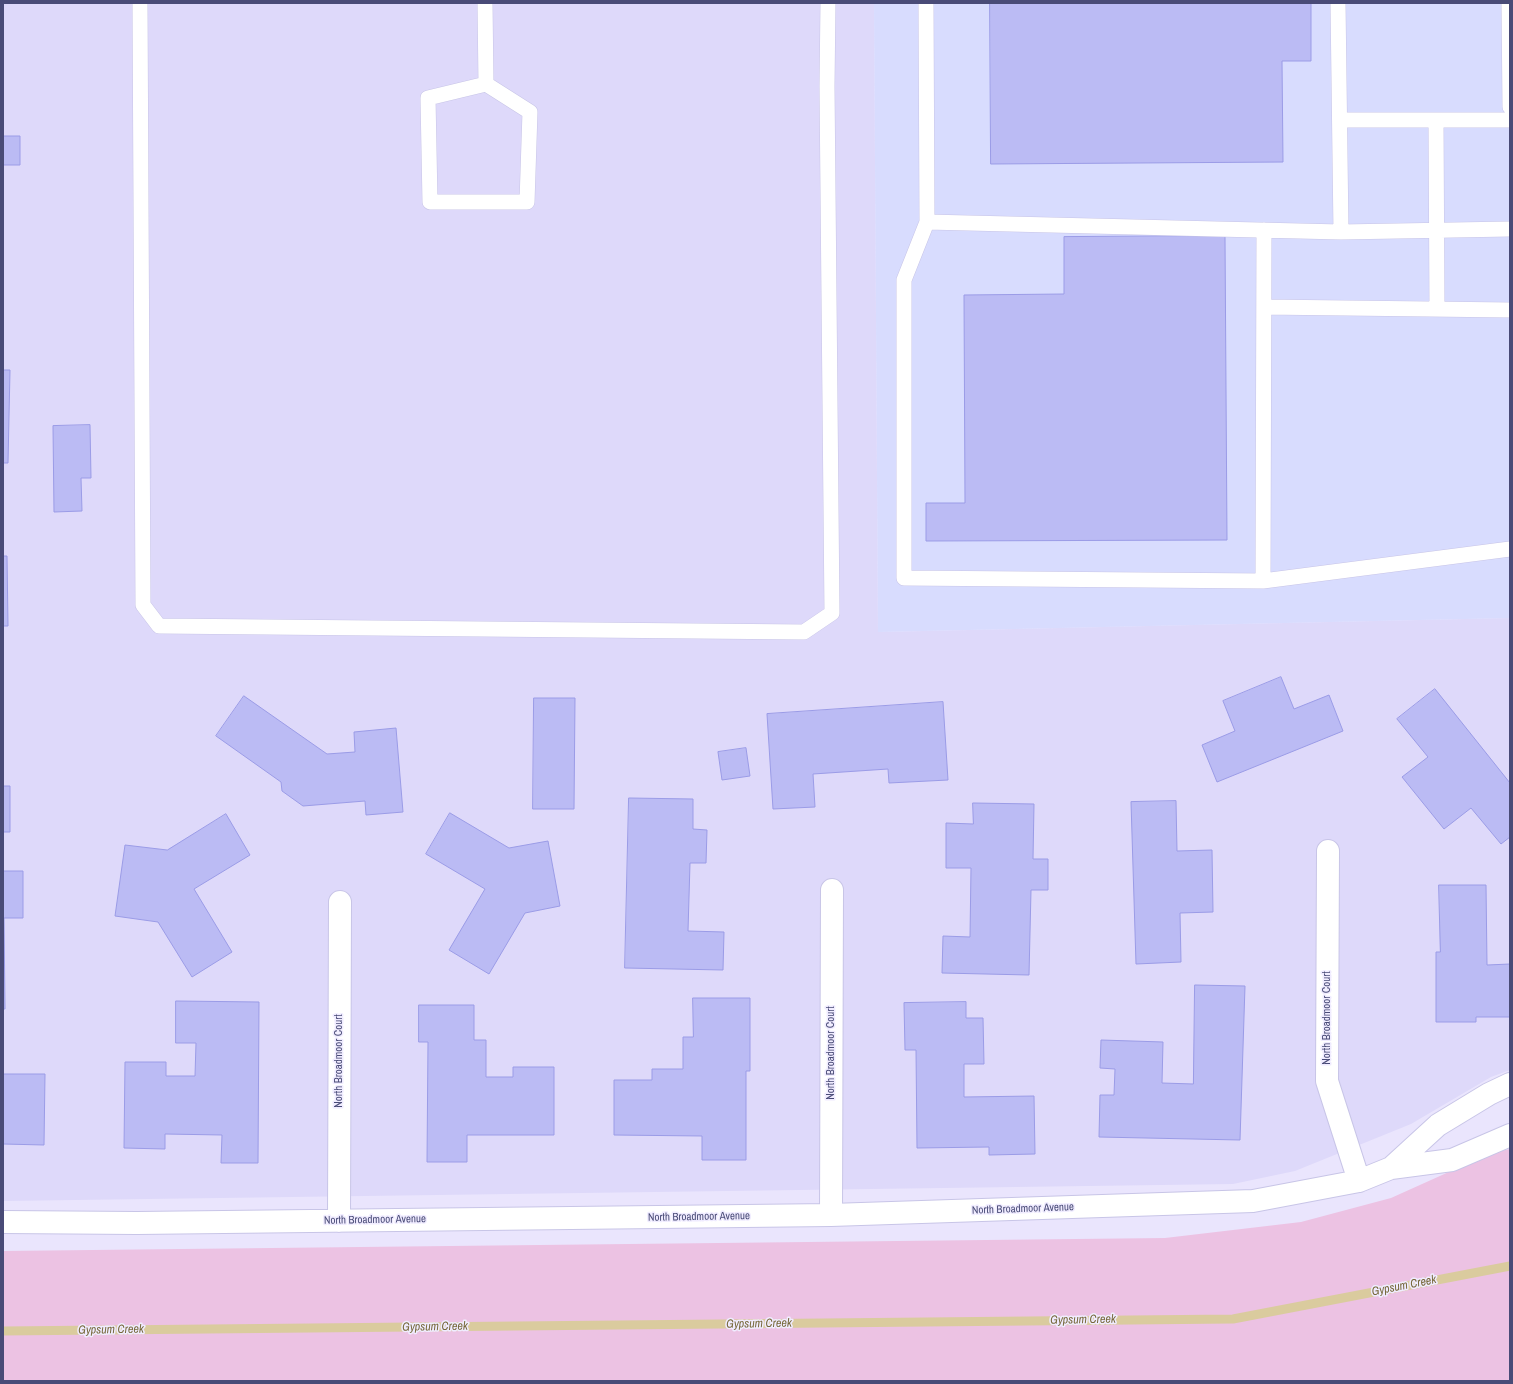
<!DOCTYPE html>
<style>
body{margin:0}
#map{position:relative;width:1513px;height:1384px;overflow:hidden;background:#eae5fd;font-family:"Archivo Narrow",sans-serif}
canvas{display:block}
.frame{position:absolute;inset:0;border:4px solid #494b77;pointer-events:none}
</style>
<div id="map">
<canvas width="1513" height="1384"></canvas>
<div class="frame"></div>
</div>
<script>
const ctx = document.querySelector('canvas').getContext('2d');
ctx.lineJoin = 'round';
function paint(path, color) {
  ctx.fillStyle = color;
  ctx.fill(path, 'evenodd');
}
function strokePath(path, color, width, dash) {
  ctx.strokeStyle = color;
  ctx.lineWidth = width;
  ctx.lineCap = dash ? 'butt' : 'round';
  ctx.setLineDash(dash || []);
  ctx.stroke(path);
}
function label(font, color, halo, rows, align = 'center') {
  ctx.font = font + ' "Archivo Narrow",sans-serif';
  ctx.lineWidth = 3;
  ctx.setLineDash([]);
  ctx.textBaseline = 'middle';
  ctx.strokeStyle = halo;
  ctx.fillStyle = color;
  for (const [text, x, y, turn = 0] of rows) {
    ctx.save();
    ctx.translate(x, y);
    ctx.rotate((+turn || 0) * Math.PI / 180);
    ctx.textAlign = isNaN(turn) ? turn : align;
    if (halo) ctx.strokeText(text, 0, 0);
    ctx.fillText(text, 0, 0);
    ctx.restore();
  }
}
const residential = new Path2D(`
 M 3,3 L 874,3 L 878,632 L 1510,618 L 1510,1070 L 1491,1077 L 1411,1124 L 1295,1171 L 1233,1184 L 3,1201 Z`);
const commercial = new Path2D(`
 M 874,3 L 1510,3 L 1510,618 L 878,632 Z`);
const green = new Path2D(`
 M 1510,1149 L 1510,1381 L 3,1381 L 3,1251 L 1165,1238 L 1301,1222 L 1391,1198 L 1451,1171 L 1500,1151 Z`);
const stream = new Path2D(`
 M 3,1331 L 1233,1319 L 1510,1266`);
const building = new Path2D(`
 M 990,3 L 1311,3 L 1311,61 L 1282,61 L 1283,162 L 991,164 Z
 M 3,136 L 20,136 L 20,165 L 3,165 Z
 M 1225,236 L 1227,540 L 926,541 L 926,503 L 965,503 L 964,295 L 1064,294 L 1064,237 Z
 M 3,370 L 10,370 L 8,463 L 3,463 Z
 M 90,425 L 91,478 L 81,478 L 82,511 L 54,512 L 53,426 Z
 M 3,556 L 7,556 L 8,626 L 3,626 Z
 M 1281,677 L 1294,709 L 1329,695 L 1343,731 L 1217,782 L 1202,745 L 1235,731 L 1223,701 Z
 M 1435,689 L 1510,783 L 1510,837 L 1501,844 L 1471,808 L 1444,829 L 1402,777 L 1428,757 L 1397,719 Z
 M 244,696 L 327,754 L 355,752 L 354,732 L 396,728 L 403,812 L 366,815 L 365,801 L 303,806 L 282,791 L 281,782 L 216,736 Z
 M 534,698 L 575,698 L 574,809 L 533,809 Z
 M 943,702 L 948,780 L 889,783 L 888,769 L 813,774 L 815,807 L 773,809 L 767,714 Z
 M 746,748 L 750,776 L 722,780 L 718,752 Z
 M 3,786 L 10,786 L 10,832 L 3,832 Z
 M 629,798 L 693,799 L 693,829 L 707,830 L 706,863 L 690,863 L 688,931 L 724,932 L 723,970 L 625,968 Z
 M 1176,801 L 1177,851 L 1212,850 L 1213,912 L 1180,913 L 1181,962 L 1136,964 L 1131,802 Z
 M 973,803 L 1034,804 L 1033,859 L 1048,859 L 1048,890 L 1031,890 L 1029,975 L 942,973 L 943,936 L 970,937 L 971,868 L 946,868 L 946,823 L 973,824 Z
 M 450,813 L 509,848 L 548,841 L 560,906 L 525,913 L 489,974 L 449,950 L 485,889 L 426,854 Z
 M 226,814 L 250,855 L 194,889 L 232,952 L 192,977 L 158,922 L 115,916 L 125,845 L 167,850 Z
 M 3,871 L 23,871 L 23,918 L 4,918 L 5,1009 L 3,1009 Z
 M 1439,885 L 1486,885 L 1487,965 L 1510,964 L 1510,1017 L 1476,1017 L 1476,1022 L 1436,1022 L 1436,952 L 1440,952 Z
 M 1195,985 L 1245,986 L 1240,1140 L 1099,1137 L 1100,1095 L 1114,1095 L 1115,1069 L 1100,1068 L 1101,1040 L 1163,1042 L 1162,1083 L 1193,1084 Z
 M 693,998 L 750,998 L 750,1071 L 746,1071 L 746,1160 L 702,1160 L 702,1136 L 614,1135 L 614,1080 L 652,1080 L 652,1069 L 683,1069 L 683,1037 L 693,1037 Z
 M 176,1001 L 259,1002 L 258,1163 L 221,1163 L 222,1135 L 165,1134 L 165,1149 L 124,1148 L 125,1062 L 166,1062 L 166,1076 L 195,1076 L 196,1043 L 176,1043 Z
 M 966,1002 L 966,1018 L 983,1018 L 984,1064 L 964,1064 L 964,1097 L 1034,1096 L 1035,1154 L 989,1155 L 989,1147 L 917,1148 L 916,1050 L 905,1050 L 904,1003 Z
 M 419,1005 L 474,1005 L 474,1040 L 486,1040 L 486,1077 L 513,1077 L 513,1067 L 554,1067 L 554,1135 L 467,1135 L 467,1162 L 427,1162 L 428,1042 L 419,1042 Z
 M 3,1074 L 45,1074 L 44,1145 L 3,1144 Z`);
const lane = new Path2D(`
 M 140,3 L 143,605 L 159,626 L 804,632 L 832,613 L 827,86 L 828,3
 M 485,3 L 486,84
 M 926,3 L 927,222 L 1341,232 L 1510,229
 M 1338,3 L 1341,232
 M 1509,3 L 1510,107
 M 486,84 L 530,112 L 527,202 L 430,202 L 428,98 Z
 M 1340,120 L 1436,120
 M 927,222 L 904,280 L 904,578 L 1263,581 L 1264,230
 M 1264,307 L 1510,310
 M 1437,309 L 1436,120 L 1510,120
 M 1263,581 L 1510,549`);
const street = new Path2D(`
 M 1328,851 L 1327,1081 L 1359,1181
 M 1391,1168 L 1438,1125 L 1489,1094 L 1510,1084
 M 831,1215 L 832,890
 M 339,1221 L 340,902
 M 3,1222 L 137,1223 L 831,1215 L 1253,1201 L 1359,1181 L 1391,1168 L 1452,1160 L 1510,1135`);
const streetNames = [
 ["North Broadmoor Court",1327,1018,-90],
 ["North Broadmoor Court",831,1053,-90],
 ["North Broadmoor Court",339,1061,-90],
 ["North Broadmoor Avenue",1023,1209,-2],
 ["North Broadmoor Avenue",699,1217,-1],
 ["North Broadmoor Avenue",375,1220,-1]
];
const waterNames = [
 ["Gypsum Creek",1404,1286,-11],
 ["Gypsum Creek",1083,1320,-1],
 ["Gypsum Creek",759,1324,-1],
 ["Gypsum Creek",435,1327,-1],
 ["Gypsum Creek",111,1330,-1]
];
paint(residential, '#ded9fa');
paint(commercial, '#d8dcfe');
paint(green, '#ecc2e3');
strokePath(stream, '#dacb9e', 9);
paint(building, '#bbbbf4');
strokePath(building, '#9b9ce7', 1);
strokePath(lane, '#c8c5e7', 16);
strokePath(street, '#c8c5e7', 24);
strokePath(lane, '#fff', 15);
strokePath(street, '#fff', 22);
label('11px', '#494b77', '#f0ecff', streetNames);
label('italic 12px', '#766839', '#f0ecff', waterNames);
</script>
